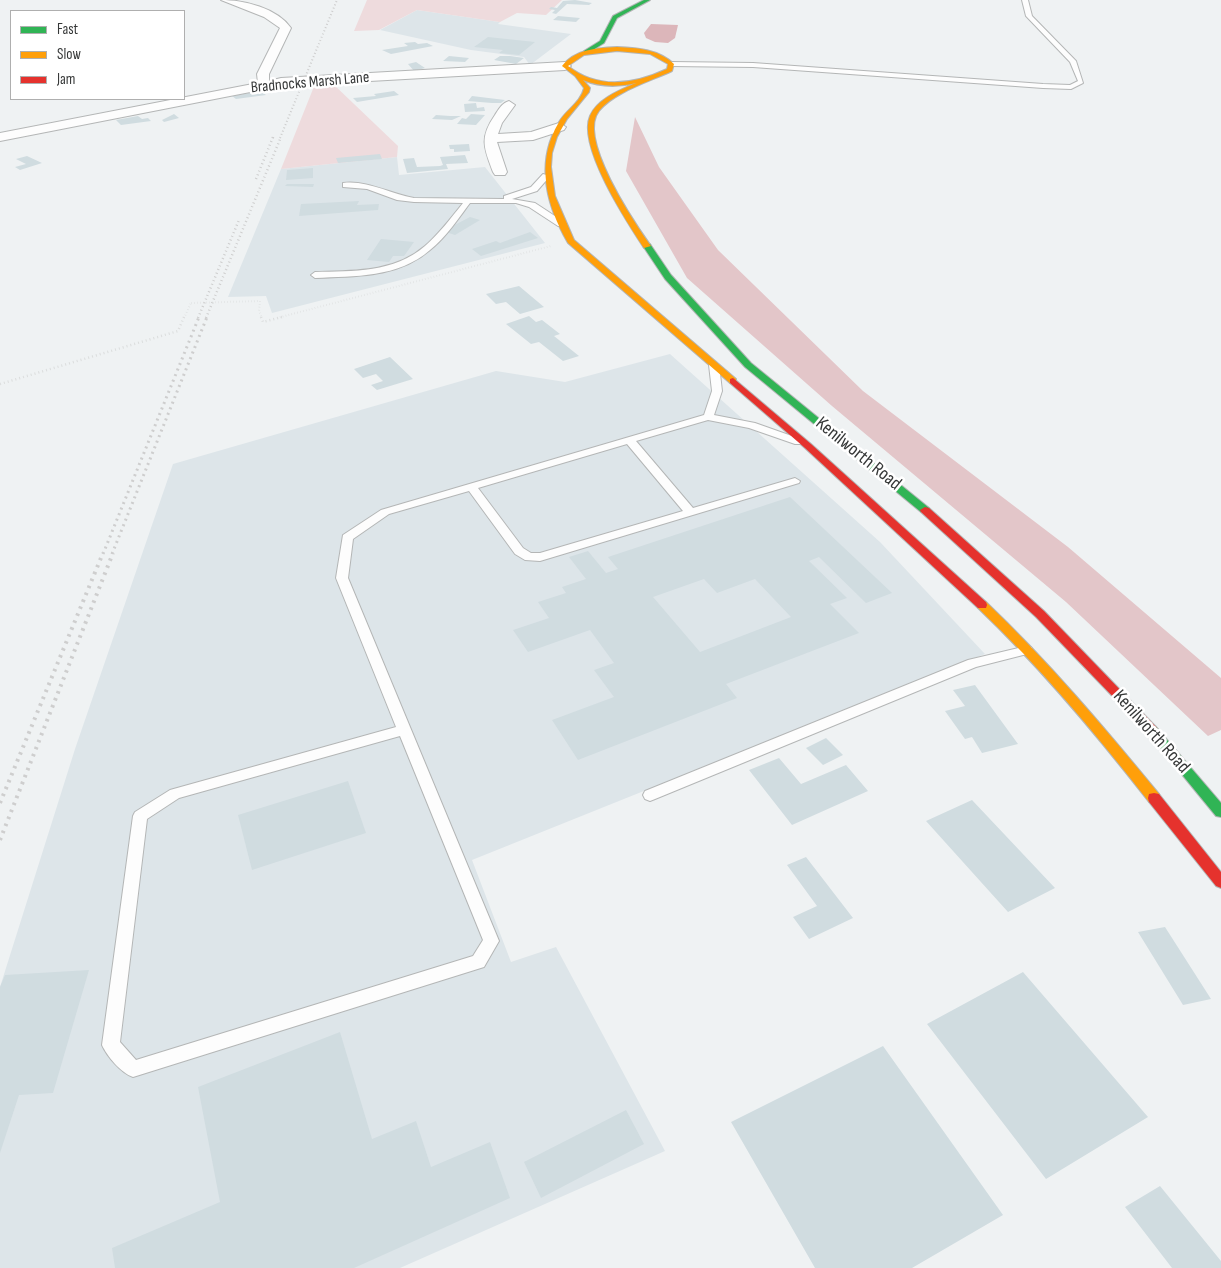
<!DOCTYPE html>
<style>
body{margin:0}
#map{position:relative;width:1221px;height:1268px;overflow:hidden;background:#eff2f3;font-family:"Sofia Sans Condensed",sans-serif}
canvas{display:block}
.legend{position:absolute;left:10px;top:10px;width:175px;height:90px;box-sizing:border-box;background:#fff;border:1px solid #afafaf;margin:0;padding:6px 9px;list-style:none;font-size:15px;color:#363838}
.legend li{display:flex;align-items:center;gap:10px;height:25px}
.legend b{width:25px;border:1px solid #afafaf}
</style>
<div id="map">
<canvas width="1221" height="1268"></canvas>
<ul class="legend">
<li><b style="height:6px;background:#30b455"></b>Fast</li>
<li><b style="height:6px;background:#ff9f0a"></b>Slow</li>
<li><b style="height:6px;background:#e5322d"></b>Jam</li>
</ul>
</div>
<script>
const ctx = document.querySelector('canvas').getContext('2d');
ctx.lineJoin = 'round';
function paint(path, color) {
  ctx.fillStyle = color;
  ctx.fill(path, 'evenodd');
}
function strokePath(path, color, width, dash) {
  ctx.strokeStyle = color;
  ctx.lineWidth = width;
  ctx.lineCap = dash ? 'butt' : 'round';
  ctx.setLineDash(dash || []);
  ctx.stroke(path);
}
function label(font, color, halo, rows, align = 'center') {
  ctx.font = font + ' "Sofia Sans Condensed",sans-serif';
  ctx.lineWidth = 5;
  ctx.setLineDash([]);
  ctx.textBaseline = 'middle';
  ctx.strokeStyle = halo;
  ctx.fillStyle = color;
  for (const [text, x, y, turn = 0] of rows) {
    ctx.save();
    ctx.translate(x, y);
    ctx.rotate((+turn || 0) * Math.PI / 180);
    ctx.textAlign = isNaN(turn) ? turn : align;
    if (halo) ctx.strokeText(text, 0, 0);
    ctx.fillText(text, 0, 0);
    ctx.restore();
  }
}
const built = new Path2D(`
 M 417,10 L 500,22 L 498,24 L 571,34 L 530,65 L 524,57 L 471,50 L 380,30 Z
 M 397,157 L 399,175 L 485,167 L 545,243 L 272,313 L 266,296 L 228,297 L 281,169 Z
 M 670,354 L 880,542 L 985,654 L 472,860 L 511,962 L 556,947 L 665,1151 L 400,1268 L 0,1268 L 0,987 L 75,749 L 173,464 L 496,371 L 565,382 Z`);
const green = new Path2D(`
 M 367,0 L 562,0 L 546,15 L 517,13 L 500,22 L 417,10 L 379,30 L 354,31 Z
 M 331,82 L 398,146 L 397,157 L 281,169 L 315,84 Z`);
const forest = new Path2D(`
 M 635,117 L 659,167 L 718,250 L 863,391 L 1068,547 L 1221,678 L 1221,730 L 1208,736 L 1066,602 L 832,406 L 687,278 L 626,171 Z`);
const water = new Path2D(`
 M 651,24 L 678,25 L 675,38 L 668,43 L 655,42 L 646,38 L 644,33 Z`);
const building = new Path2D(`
 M 575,0 L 592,3 L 589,5 L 567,4 L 556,14 L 552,13 L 555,10 L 549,9 L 551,7 L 557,8 L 563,1 Z
 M 558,16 L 580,18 L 576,22 L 553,20 Z
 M 488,37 L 535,42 L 519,55 L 499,53 L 503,50 L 474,47 Z
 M 415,42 L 418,44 L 427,43 L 433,46 L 391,54 L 382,50 L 408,46 L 404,43 Z
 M 449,56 L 469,58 L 465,62 L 443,61 Z
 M 500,56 L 510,56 L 524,58 L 516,64 L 494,60 Z
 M 416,62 L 425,68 L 414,71 L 408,64 Z
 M 261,91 L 266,95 L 236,99 L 232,96 Z
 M 394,91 L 399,95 L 357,102 L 353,98 L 376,96 L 374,94 Z
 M 472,96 L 505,100 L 501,103 L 492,103 L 468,101 Z
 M 476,103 L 477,108 L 484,107 L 485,111 L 465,112 L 464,104 Z
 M 174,114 L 179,118 L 164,122 L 162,120 Z
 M 471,114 L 485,115 L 476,125 L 457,124 L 462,118 L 466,119 Z
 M 436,115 L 450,116 L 461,116 L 452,120 L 432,119 Z
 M 138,116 L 142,119 L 148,118 L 151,121 L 121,125 L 116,120 Z
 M 469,144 L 470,151 L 454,152 L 454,149 L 450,149 L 449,145 Z
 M 380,154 L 382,159 L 338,163 L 336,158 Z
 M 465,155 L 468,163 L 446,164 L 448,169 L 407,173 L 403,159 L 414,158 L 417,167 L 440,166 L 443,165 L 440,157 Z
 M 27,156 L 42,163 L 20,170 L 15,167 L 26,164 L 16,159 Z
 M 313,168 L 313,178 L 286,180 L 287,170 Z
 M 287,184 L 314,184 L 313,187 L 285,186 Z
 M 359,201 L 357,205 L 379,204 L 378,210 L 299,216 L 301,204 Z
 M 470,217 L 480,220 L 455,235 L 443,231 Z
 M 530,232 L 538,238 L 481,256 L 472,249 L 496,241 L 500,243 Z
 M 381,239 L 414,242 L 404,256 L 393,256 L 389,262 L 367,260 Z
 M 519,286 L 544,307 L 520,314 L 506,302 L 496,304 L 486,294 Z
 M 529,316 L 536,322 L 542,320 L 560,334 L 554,336 L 579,356 L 563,361 L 539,342 L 531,344 L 506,324 Z
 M 390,357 L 413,379 L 377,390 L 371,385 L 383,381 L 376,374 L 363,378 L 354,369 Z
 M 790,497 L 892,593 L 866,603 L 819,557 L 809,561 L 847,598 L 830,604 L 859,633 L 726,684 L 737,698 L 578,760 L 552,720 L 614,697 L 594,670 L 614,663 L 590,630 L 528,652 L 513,630 L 549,618 L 538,602 L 566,593 L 562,587 L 586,579 L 569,557 L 588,551 L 606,573 L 618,569 L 608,557 ZM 704,579 L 717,593 L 755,579 L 791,617 L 700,652 L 653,597 Z
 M 975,685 L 1018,744 L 982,753 L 972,737 L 965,739 L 945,711 L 965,706 L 953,690 Z
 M 826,738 L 843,755 L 823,765 L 806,748 Z
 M 779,758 L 801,784 L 846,765 L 868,791 L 792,825 L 749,770 Z
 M 348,781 L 366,833 L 252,870 L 238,815 Z
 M 972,800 L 1055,888 L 1008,912 L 926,821 Z
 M 806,857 L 853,918 L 809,939 L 793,917 L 817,906 L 787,865 Z
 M 1165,927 L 1211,999 L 1183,1005 L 1138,932 Z
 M 89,970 L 53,1093 L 19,1095 L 0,1153 L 0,987 L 5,975 Z
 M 1023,972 L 1148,1117 L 1046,1179 L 927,1024 Z
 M 340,1032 L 372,1139 L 416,1121 L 431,1167 L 490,1142 L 510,1198 L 354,1268 L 115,1268 L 112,1248 L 220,1202 L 198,1087 Z
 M 883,1046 L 1003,1215 L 912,1268 L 815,1268 L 731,1122 Z
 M 626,1110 L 644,1144 L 541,1198 L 524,1162 Z
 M 1160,1186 L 1221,1261 L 1221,1268 L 1172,1268 L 1125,1207 Z`);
const pathFar1 = new Path2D(`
 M 260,301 L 259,311 L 262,318
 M 184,318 L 191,303
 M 277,318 L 551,246`);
const path = new Path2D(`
 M 261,317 L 263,322 L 282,317
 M 0,384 L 178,331 L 184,317`);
const lane = new Path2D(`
 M 1022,0 L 1028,0 L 1032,16 L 1076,61 L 1083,83 L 1071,89 L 1043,88 L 753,67 L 671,66 L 668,64 L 671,62 L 753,63 L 1043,84 L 1070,85 L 1078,81 L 1070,62 L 1026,16 Z
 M 543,174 L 550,176 L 537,191 L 512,199 L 535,203 L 564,222 L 564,226 L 558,226 L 529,207 L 516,203 L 470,203 C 458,219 446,237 430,250 C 398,278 355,276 315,278 L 311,275 L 315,272 C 353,271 394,273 425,246 C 439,234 451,218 463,203 L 414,202 L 397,200 L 367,189 L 343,187 L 343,183 C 368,180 390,194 414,198 L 504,199 L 504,196 L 531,187 Z
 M 714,362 L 719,365 L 722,391 L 714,415 L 755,423 L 803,440 L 804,442 L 803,444 L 795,444 L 749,428 L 708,420 L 636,441 L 693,508 L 795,478 L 800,481 L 799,483 L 540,561 L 525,560 L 515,554 L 469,491 L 389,514 L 353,539 L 348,578 L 499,941 L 484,967 L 133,1077 C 121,1073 107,1056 102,1045 L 133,816 L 135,812 L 170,790 L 396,727 L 336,578 L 343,535 L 381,510 L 704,415 L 712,391 L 709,365 ZM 627,444 L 683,511 L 540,553 L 531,553 L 523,548 L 478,488 ZM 400,736 L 483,940 L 473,956 L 136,1060 L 120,1042 L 147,819 L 179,798 Z
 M 1027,646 L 1031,647 L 1033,650 L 1031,653 L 976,667 L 655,799 L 650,801 L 645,799 L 643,795 L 645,791 L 968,660 Z`);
const street = new Path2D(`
 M 221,0 C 244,0 277,8 291,28 L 269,74 L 269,81 L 281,78 L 565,62 L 571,66 L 565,70 L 281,86 L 0,141 L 0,133 L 258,83 L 257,74 L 280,28 L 264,17 Z
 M 509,101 L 515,105 L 502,123 L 498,134 L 531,132 L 559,123 L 566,127 L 564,130 L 533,140 L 497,142 L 507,172 L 505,175 L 495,175 L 493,172 C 484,148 479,138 495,115 C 499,109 502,103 509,101 Z`);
const fast = new Path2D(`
 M 644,0 L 650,0 L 617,18 L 604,43 L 588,53 L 584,53 L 584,51 L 600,41 L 613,16 Z
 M 644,244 L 650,244 L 671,275 L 751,363 L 929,508 L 930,510 L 929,512 L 921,512 L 745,367 L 665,279 L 643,246 Z
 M 1152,725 L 1156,727 L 1221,803 L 1221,817 L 1216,816 L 1148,733 L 1146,730 L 1148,727 Z`);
const slow = new Path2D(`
 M 617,47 C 637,48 658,49 674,64 L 672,71 C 651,81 614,92 599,111 C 577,138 634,222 651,246 L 644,248 C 627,222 577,146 590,116 C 597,99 620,90 636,83 C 619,87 599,87 583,80 L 590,88 L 589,92 L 567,119 L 557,137 L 552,153 L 551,167 L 555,196 L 574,240 L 736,379 L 736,383 L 730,383 L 568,243 C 546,205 535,162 559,122 C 566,110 581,102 584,88 L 575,76 L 562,66 C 576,49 596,48 617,47 ZM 617,51 L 650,54 L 668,64 L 667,69 C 635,84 598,90 568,66 L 584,55 Z
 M 982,601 L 986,602 C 1049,662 1104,727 1159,794 L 1160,798 L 1159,802 L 1154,803 L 1149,802 C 1096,734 1041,668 978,608 L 977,605 L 978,602 Z`);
const jam = new Path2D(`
 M 733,378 L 811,444 L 986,602 L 987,605 L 986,608 L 978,608 L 805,448 L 730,383 L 730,379 Z
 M 925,507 L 929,508 L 1044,611 L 1156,727 L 1158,730 L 1156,733 L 1148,733 L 1036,617 L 921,512 L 920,510 Z
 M 1154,793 L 1159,794 L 1221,872 L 1221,888 L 1216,886 L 1149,802 L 1148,798 L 1149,794 Z`);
const railFar3 = new Path2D(`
 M 273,138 L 274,135
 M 280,138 L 337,0`);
const railFar2 = new Path2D(`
 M 256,179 L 273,137
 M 198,318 L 239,220
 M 206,318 L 281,137`);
const railFar1 = new Path2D(`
 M 103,554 L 199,317
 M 112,554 L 207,317`);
const rail = new Path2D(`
 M 0,803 L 103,553
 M 0,840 L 113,553`);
const pathBridge = new Path2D(`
 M 191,303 L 260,301`);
const farStreetnames = [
 ["Bradnocks Marsh Lane",310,83,-5]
];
const streetNames = [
 ["Kenilworth Road",858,454,39],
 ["Kenilworth Road",1151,732,48]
];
paint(built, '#dde5e9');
paint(green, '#eedbdd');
paint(forest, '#e3c6c9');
paint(water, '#dcb6ba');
paint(building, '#d0dce0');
strokePath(lane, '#b4b6b6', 2);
strokePath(street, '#b4b6b6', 2);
strokePath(fast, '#b4b6b6', 2);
strokePath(slow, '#b4b6b6', 2);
strokePath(jam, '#b4b6b6', 2);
strokePath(pathFar1, '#dbdddd', 2, [0.5, 2.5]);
strokePath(path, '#dbdddd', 2.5, [1, 3]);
paint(lane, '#fdfdfd');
paint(street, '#fdfdfd');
paint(fast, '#30b455');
paint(slow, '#ff9f0a');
paint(jam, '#e5322d');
strokePath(railFar3, '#cecece', 2, [1, 2.5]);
strokePath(railFar2, '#cecece', 2.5, [1, 3]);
strokePath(railFar1, '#cecece', 3, [2, 4]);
strokePath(rail, '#cecece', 4, [2.5, 5]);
strokePath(pathBridge, '#dbdddd', 2, [0.5, 2.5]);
label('16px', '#363838', '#fff', farStreetnames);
label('19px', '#363838', '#fff', streetNames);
</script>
